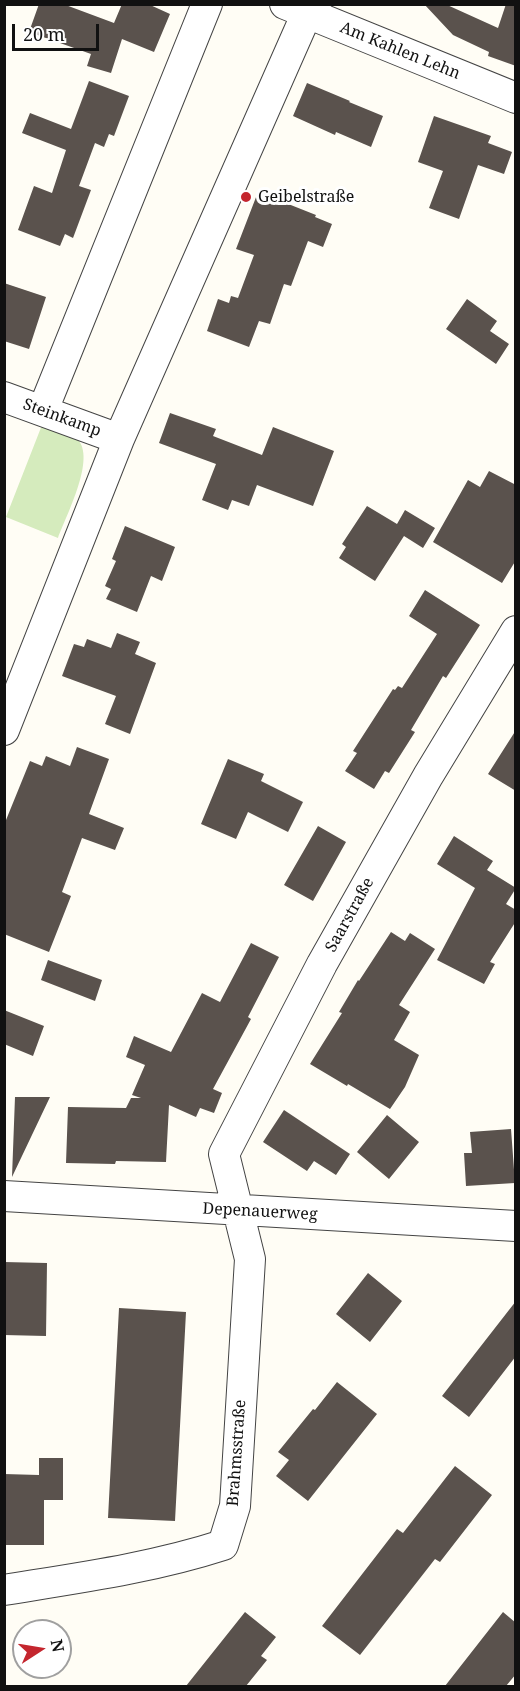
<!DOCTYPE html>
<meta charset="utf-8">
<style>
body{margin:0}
#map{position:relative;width:520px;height:1691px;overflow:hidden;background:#fffdf5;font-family:"Noto Serif",serif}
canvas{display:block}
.frame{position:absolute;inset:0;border:6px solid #111;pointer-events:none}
.north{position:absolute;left:12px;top:1619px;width:60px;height:60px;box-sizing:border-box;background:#fff;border:2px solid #a0a0a0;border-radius:50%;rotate:78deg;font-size:16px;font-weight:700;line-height:24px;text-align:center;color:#111}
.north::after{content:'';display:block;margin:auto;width:21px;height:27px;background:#c4262e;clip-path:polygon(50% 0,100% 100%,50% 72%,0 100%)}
.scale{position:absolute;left:12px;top:24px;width:87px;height:27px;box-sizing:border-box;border:3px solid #111;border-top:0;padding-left:8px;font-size:18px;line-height:21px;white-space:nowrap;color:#111;-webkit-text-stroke:4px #fff;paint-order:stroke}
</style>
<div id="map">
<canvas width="520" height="1691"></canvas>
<div class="frame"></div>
<div class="north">N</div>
<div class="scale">20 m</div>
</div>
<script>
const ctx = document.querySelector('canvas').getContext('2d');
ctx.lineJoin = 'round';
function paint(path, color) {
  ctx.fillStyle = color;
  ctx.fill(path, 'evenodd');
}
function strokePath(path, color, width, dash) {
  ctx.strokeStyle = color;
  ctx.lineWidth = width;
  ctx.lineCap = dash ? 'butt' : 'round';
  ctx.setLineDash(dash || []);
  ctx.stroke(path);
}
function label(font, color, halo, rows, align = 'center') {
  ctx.font = font + ' "Noto Serif",serif';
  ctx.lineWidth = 6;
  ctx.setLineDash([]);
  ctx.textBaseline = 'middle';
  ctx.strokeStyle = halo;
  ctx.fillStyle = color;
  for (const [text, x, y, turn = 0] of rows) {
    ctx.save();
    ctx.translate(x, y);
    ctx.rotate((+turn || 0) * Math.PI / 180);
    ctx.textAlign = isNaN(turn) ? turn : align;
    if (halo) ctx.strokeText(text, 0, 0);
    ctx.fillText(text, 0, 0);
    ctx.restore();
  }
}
const green = new Path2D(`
 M 42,425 C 49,428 73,435 77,439 C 97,457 66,516 58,538 L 6,517 Z`);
const building = new Path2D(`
 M 39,4 L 63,4 L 114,23 L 122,4 L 148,4 L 170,14 L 154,52 L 122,39 L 111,73 L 87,66 L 91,54 L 29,32 Z
 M 424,4 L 445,4 L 498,28 L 506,4 L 516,4 L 516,66 L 488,56 L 489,52 L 453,35 Z
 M 89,81 L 129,96 L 114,136 L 109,134 L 104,147 L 95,143 L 79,186 L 91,190 L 73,238 L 65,234 L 60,246 L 18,230 L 34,186 L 52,193 L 66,150 L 22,133 L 30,113 L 71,129 Z
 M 307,83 L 350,101 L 349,102 L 383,116 L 371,147 L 336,132 L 335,135 L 293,116 Z
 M 434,116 L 491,136 L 488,143 L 512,152 L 504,174 L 478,165 L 459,219 L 429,208 L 443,171 L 418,162 Z
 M 258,192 L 316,215 L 315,217 L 332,224 L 323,247 L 308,241 L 291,286 L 284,284 L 270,324 L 259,321 L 249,347 L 207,331 L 218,299 L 229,303 L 231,296 L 238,298 L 254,255 L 236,249 Z
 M 4,283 L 46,297 L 29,349 L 4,341 Z
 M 467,299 L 497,321 L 490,331 L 509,344 L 496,364 L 446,329 Z
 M 170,413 L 216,429 L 213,436 L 262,455 L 273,427 L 334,451 L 313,506 L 257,485 L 249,506 L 232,500 L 228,510 L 202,500 L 216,464 L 159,443 Z
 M 489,471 L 516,485 L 516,560 L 502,583 L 433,542 L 468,480 L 480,487 Z
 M 367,506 L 397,524 L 405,510 L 435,528 L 423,548 L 404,536 L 375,581 L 339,558 L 346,547 L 342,544 Z
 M 125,526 L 175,547 L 162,581 L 151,576 L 137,612 L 106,599 L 111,589 L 105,586 L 116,561 L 112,559 Z
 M 425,590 L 480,625 L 446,678 L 443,676 L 411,730 L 415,732 L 389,773 L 385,771 L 374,789 L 345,771 L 357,753 L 353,751 L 393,689 L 395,690 L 398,686 L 402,688 L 437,634 L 409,616 Z
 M 117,633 L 140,642 L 135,654 L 156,663 L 130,734 L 105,724 L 116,696 L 62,676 L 74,644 L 84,647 L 87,639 L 111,648 Z
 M 516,730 L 516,791 L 488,774 Z
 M 77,747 L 109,759 L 89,814 L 124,828 L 115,850 L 82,838 L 62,892 L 71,896 L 49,952 L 4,934 L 4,825 L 30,761 L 42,766 L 46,756 L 70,766 Z
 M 228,759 L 264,774 L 261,781 L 303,802 L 288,832 L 248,812 L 236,839 L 201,824 Z
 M 318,826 L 346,842 L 313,901 L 284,885 Z
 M 454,836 L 493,861 L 487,870 L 516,888 L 506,904 L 516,910 L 516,921 L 490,962 L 495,964 L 484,984 L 437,960 L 475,888 L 437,864 Z
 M 391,932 L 405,941 L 410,933 L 435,949 L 399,1005 L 410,1012 L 394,1040 L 419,1055 L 405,1087 L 390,1109 L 348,1084 L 347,1086 L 310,1064 L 342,1013 L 339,1012 L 358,980 L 359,981 Z
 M 251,943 L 279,957 L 248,1017 L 251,1019 L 213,1089 L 222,1093 L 214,1113 L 200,1108 L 196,1117 L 169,1105 L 166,1162 L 116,1161 L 115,1164 L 66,1163 L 68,1107 L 126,1108 L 131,1098 L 141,1098 L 132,1095 L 145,1065 L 126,1057 L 134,1036 L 171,1052 L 202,993 L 220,1002 Z
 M 48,960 L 102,980 L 95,1001 L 41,980 Z
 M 4,1010 L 44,1026 L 33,1056 L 4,1044 Z
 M 15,1097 L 50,1097 L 12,1177 Z
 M 284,1110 L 350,1154 L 336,1175 L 314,1161 L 307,1171 L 263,1142 Z
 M 387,1115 L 419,1142 L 389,1179 L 357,1152 Z
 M 511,1129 L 515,1183 L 466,1186 L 464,1153 L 472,1153 L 470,1132 Z
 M 4,1262 L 47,1263 L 46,1336 L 4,1335 Z
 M 368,1273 L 402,1301 L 370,1342 L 336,1314 Z
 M 516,1301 L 516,1356 L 469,1417 L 442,1396 Z
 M 119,1308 L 186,1312 L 175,1521 L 108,1518 Z
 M 337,1382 L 377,1414 L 308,1501 L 276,1476 L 289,1460 L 278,1452 L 313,1409 L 315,1410 Z
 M 39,1458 L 63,1458 L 63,1500 L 44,1500 L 44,1545 L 4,1545 L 4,1474 L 39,1475 Z
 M 455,1466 L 492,1495 L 440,1562 L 435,1559 L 360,1655 L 322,1626 L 397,1529 L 403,1533 Z
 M 245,1612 L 276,1637 L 261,1656 L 267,1660 L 246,1686 L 186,1686 Z
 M 503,1612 L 516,1623 L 516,1674 L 506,1686 L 445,1686 Z`);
const minor = new Path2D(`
 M 285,4 L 516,98
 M 4,397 L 119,439
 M 43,410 L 207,4
 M 4,730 L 119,439 L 307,13 L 316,4
 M 4,1196 L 516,1226
 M 4,1590 C 78,1578 152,1568 223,1545 L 235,1506 L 250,1259 L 224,1154 L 322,964 L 428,776 L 516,631`);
const markers = [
 [246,197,6,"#c4262e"]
];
const streetNames = [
 ["Am Kahlen Lehn",400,51,22],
 ["Steinkamp",62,418,20],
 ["Saarstraße",350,915,-61],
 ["Depenauerweg",260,1212,3],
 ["Brahmsstraße",237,1453,-86]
];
const poiNames = [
 ["Geibelstraße",258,197]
];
paint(green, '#d5ebbd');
paint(building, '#5a524d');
strokePath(minor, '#444', 32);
strokePath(minor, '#fff', 30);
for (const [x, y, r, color] of markers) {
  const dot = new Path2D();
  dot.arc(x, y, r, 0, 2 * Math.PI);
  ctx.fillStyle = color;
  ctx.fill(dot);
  strokePath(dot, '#fff', 2);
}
label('16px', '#111', '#fff', streetNames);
label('16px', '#111', '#fff', poiNames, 'left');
</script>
